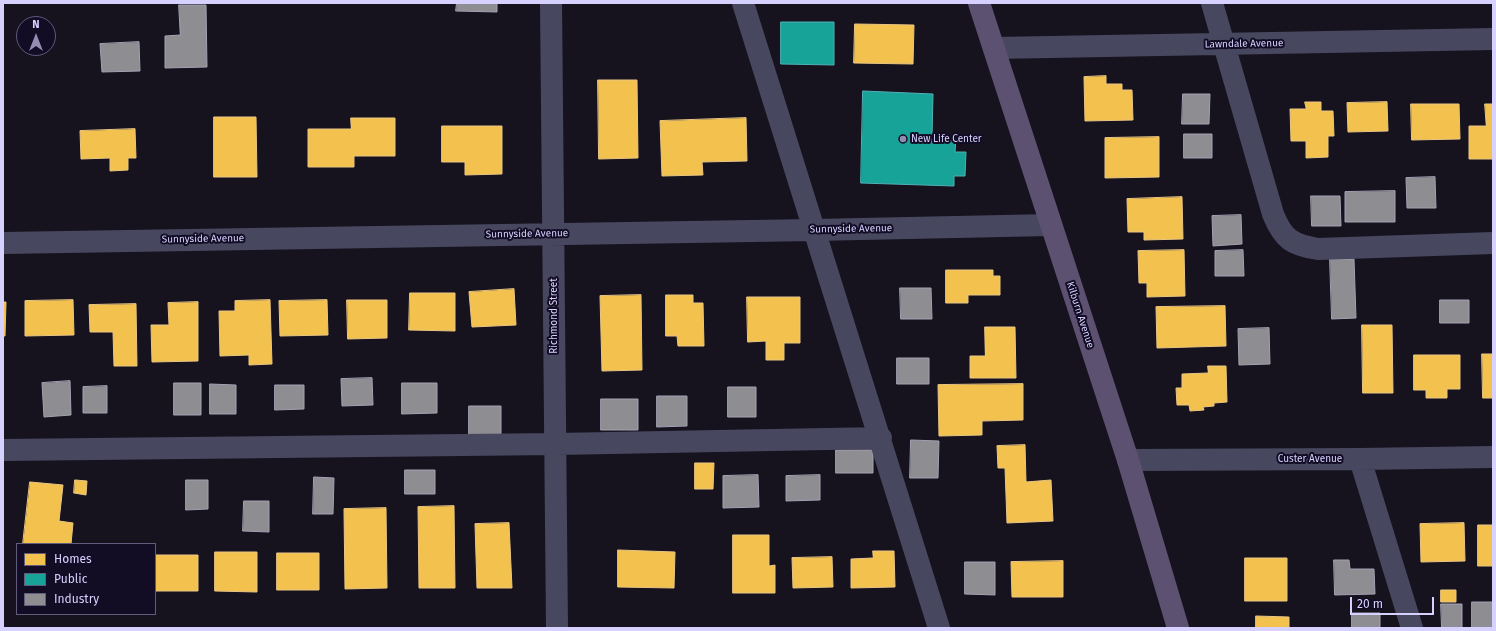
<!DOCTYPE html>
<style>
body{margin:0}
#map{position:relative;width:1496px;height:631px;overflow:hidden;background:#16131f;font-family:"Fira Sans",sans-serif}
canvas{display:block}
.frame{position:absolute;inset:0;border:4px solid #d7d1ff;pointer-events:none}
.legend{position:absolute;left:16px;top:543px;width:140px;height:72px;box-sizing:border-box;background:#120d25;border:1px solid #615b7c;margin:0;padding:5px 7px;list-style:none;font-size:12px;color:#d7d1ff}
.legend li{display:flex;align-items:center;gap:8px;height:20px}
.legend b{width:20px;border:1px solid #615b7c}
.north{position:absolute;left:16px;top:16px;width:40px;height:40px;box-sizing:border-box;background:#120d25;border:1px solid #615b7c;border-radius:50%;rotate:0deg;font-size:11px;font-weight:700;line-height:16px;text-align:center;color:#d7d1ff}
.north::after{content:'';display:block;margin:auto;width:14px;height:18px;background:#938eb1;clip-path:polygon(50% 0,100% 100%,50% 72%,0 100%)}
.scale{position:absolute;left:1350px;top:597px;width:84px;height:18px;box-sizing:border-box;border:2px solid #d7d1ff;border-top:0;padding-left:5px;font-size:12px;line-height:14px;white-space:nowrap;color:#d7d1ff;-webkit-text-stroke:3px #120d25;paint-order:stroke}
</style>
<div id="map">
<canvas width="1496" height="631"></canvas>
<div class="frame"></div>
<ul class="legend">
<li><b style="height:11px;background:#f2c14e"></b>Homes</li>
<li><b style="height:11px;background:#17a398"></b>Public</li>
<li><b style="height:11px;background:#8d8d92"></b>Industry</li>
</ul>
<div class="north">N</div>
<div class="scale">20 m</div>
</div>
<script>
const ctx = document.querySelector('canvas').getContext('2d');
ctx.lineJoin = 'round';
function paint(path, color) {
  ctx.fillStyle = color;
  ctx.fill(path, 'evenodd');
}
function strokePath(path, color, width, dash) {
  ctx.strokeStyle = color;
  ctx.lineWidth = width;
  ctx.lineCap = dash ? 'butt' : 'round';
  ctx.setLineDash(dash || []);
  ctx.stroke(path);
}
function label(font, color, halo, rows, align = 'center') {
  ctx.font = font + ' "Fira Sans",sans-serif';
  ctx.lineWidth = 4;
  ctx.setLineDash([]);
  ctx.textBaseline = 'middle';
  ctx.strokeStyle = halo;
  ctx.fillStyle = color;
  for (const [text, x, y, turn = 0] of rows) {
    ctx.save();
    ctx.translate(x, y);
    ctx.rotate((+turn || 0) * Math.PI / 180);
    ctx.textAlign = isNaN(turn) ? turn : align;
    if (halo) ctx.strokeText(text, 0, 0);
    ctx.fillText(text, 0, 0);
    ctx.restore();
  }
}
const homes = new Path2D(`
 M 855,24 L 914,25 L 913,64 L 854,63 Z
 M 1106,76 L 1106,84 L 1122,84 L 1122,90 L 1132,90 L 1133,120 L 1085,121 L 1084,77 Z
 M 598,80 L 637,80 L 638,158 L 599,159 Z
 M 1305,102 L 1321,102 L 1321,111 L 1333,111 L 1334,136 L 1328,136 L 1328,157 L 1306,158 L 1306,141 L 1291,141 L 1290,109 L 1306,109 Z
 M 1387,102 L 1388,131 L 1348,132 L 1347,103 Z
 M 1411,104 L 1459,104 L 1460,139 L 1412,140 Z
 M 1485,104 L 1493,104 L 1493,159 L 1469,159 L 1469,126 L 1486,126 Z
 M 214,117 L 256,117 L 257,177 L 214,177 Z
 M 351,118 L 395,118 L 395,156 L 354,156 L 354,167 L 308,167 L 308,129 L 351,129 Z
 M 746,118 L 747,161 L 702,162 L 703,175 L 662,176 L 660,121 Z
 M 442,126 L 502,126 L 502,174 L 465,175 L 465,162 L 442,162 Z
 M 135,129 L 136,158 L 128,158 L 128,170 L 110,171 L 110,158 L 81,159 L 80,131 Z
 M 1159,137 L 1159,177 L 1105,178 L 1105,138 Z
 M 1182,197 L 1183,239 L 1144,240 L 1144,232 L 1128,232 L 1127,199 Z
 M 1184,250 L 1185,296 L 1147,297 L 1147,283 L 1139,283 L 1138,251 Z
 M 946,270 L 993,270 L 993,276 L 1000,276 L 1000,295 L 968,295 L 968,303 L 946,303 Z
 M 514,289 L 516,325 L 472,327 L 469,292 Z
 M 410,293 L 455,293 L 455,331 L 409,330 Z
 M 641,295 L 642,370 L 602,371 L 600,296 Z
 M 666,295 L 693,295 L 693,303 L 703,303 L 704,346 L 678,346 L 677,336 L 666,336 Z
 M 747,297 L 800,297 L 800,343 L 784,343 L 784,360 L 766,360 L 766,341 L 748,342 Z
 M 73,300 L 74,335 L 25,336 L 25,301 Z
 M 270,300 L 272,364 L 249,365 L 249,355 L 220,356 L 219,311 L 235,311 L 235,301 Z
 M 327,300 L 328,335 L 280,336 L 279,301 Z
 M 347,300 L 387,300 L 387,338 L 348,339 Z
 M 3,302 L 6,302 L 5,336 L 3,336 Z
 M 198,302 L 198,361 L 152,362 L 151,325 L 169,325 L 168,303 Z
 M 136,304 L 137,366 L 114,366 L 113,332 L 90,332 L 89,305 Z
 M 1225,306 L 1226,346 L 1157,348 L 1156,307 Z
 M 1362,325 L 1392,325 L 1393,393 L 1363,393 Z
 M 985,327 L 1015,327 L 1016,378 L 970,378 L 970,356 L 985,356 Z
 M 1482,354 L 1493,354 L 1493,398 L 1483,398 Z
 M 1414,355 L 1460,355 L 1460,389 L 1447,389 L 1447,398 L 1426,398 L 1426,390 L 1414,390 Z
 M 1208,366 L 1226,366 L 1227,402 L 1214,403 L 1214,406 L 1203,407 L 1204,410 L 1190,411 L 1189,405 L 1177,405 L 1176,388 L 1182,388 L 1182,374 L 1208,373 Z
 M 1023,384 L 1023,420 L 982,421 L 982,435 L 939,436 L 938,385 Z
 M 1025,445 L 1026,482 L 1051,480 L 1053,521 L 1007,523 L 1005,468 L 998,468 L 997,446 Z
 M 695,463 L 714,463 L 713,489 L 695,489 Z
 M 75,480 L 87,481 L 86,495 L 74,493 Z
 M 30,482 L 63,485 L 59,521 L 73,523 L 71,544 L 23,544 Z
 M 454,506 L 455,588 L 419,588 L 418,507 Z
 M 386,508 L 387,588 L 345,589 L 344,509 Z
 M 509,523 L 512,588 L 477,588 L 475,524 Z
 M 1464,523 L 1465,561 L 1421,562 L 1420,524 Z
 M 1478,525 L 1493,525 L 1493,566 L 1478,566 Z
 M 733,535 L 769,535 L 769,566 L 775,565 L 775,593 L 733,593 Z
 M 618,550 L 675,552 L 674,588 L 618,587 Z
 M 873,551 L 894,551 L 895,587 L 851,588 L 851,559 L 873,558 Z
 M 215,552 L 257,552 L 257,592 L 215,591 Z
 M 277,553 L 319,553 L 319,590 L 277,590 Z
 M 155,555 L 198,555 L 198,591 L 155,591 Z
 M 832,557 L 833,587 L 793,588 L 792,558 Z
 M 1245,558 L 1287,558 L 1287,601 L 1245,601 Z
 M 1063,561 L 1063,597 L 1012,597 L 1011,562 Z
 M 1441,590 L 1456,590 L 1456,602 L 1441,602 Z
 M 1256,616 L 1289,617 L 1289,628 L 1256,628 Z`);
const public = new Path2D(`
 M 781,22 L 834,22 L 834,65 L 781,64 Z
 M 863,91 L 933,94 L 932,138 L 956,139 L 955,152 L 966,152 L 965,176 L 954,176 L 954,186 L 861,183 Z`);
const industry = new Path2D(`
 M 457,3 L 497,3 L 497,12 L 456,11 Z
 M 179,5 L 206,5 L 207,67 L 165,68 L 165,36 L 180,35 Z
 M 139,42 L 140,71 L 102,72 L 100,44 Z
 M 1183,94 L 1210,94 L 1209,124 L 1182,124 Z
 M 1184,134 L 1212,134 L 1212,158 L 1184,158 Z
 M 1435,177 L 1436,208 L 1407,208 L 1406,178 Z
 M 1395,191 L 1395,222 L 1345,222 L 1345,192 Z
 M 1311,196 L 1340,196 L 1341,226 L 1312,226 Z
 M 1241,215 L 1242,244 L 1213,246 L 1212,216 Z
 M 1243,250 L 1244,276 L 1215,276 L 1215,251 Z
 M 1330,259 L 1354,259 L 1356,318 L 1332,319 Z
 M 900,288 L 931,288 L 932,319 L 901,319 Z
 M 1440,300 L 1469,300 L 1469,323 L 1440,323 Z
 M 1269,328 L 1270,364 L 1239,365 L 1238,329 Z
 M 897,358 L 929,358 L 929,384 L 897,384 Z
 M 372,378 L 373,405 L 342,406 L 341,379 Z
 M 70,381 L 71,415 L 44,417 L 42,383 Z
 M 174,383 L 201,383 L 201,415 L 174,415 Z
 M 402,383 L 437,383 L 437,413 L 402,414 Z
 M 210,384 L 236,385 L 236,414 L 210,414 Z
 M 275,385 L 304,385 L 304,409 L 275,410 Z
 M 107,386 L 107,413 L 83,413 L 83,387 Z
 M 728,387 L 756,387 L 756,417 L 728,417 Z
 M 657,396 L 687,396 L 687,426 L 657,427 Z
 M 601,399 L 638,399 L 638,430 L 601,430 Z
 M 469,406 L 501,406 L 501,434 L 469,435 Z
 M 911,440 L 939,441 L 938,478 L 910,478 Z
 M 836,450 L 873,450 L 873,473 L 836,473 Z
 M 405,470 L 435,470 L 435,494 L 405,494 Z
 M 758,475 L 759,507 L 723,508 L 723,476 Z
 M 820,475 L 820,500 L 786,501 L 786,476 Z
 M 314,477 L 334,478 L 333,514 L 313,514 Z
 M 186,480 L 208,480 L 208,509 L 186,510 Z
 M 244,501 L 269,501 L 269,532 L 243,531 Z
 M 1334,560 L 1349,560 L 1350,569 L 1374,569 L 1375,594 L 1335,595 Z
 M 965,562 L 995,562 L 995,595 L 965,594 Z
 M 1472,602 L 1493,602 L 1493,628 L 1472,628 Z
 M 1441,604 L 1462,604 L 1462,628 L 1442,628 Z
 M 1352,613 L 1380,613 L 1380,628 L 1352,628 Z`);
const minor = new Path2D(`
 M 551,3 L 557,628
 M 743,3 L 939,628
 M 1212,3 L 1273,214 C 1283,239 1292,245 1318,249 L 1493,243
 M 994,48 L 1493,39
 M 3,243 L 814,230 L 1050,225
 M 3,450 L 555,444 L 881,438
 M 1360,459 L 1412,628
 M 1128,460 L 1360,459 L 1493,457`);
const major = new Path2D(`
 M 979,3 L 1128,460 L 1178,628`);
const markers = [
 [903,139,4,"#938eb1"]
];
const streetNames = [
 ["Lawndale Avenue",1244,44,-1],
 ["Sunnyside Avenue",851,229,-1],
 ["Sunnyside Avenue",527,234,-1],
 ["Sunnyside Avenue",203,239,-1],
 ["Kilburn Avenue",1080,315,72],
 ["Richmond Street",554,316,-90],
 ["Custer Avenue",1310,459]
];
const poiNames = [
 ["New Life Center",911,139]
];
paint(homes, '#f2c14e');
strokePath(homes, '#eac683', 1);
paint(public, '#17a398');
strokePath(public, '#51b1b7', 1);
paint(industry, '#8d8d92');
strokePath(industry, '#a3a1b3', 1);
strokePath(minor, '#484760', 22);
strokePath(major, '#5d5171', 22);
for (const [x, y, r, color] of markers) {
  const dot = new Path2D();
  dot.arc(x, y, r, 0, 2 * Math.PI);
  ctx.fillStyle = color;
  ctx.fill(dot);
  strokePath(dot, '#120d25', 1.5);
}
label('10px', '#d7d1ff', '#120d25', streetNames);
label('10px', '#d7d1ff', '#120d25', poiNames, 'left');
</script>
